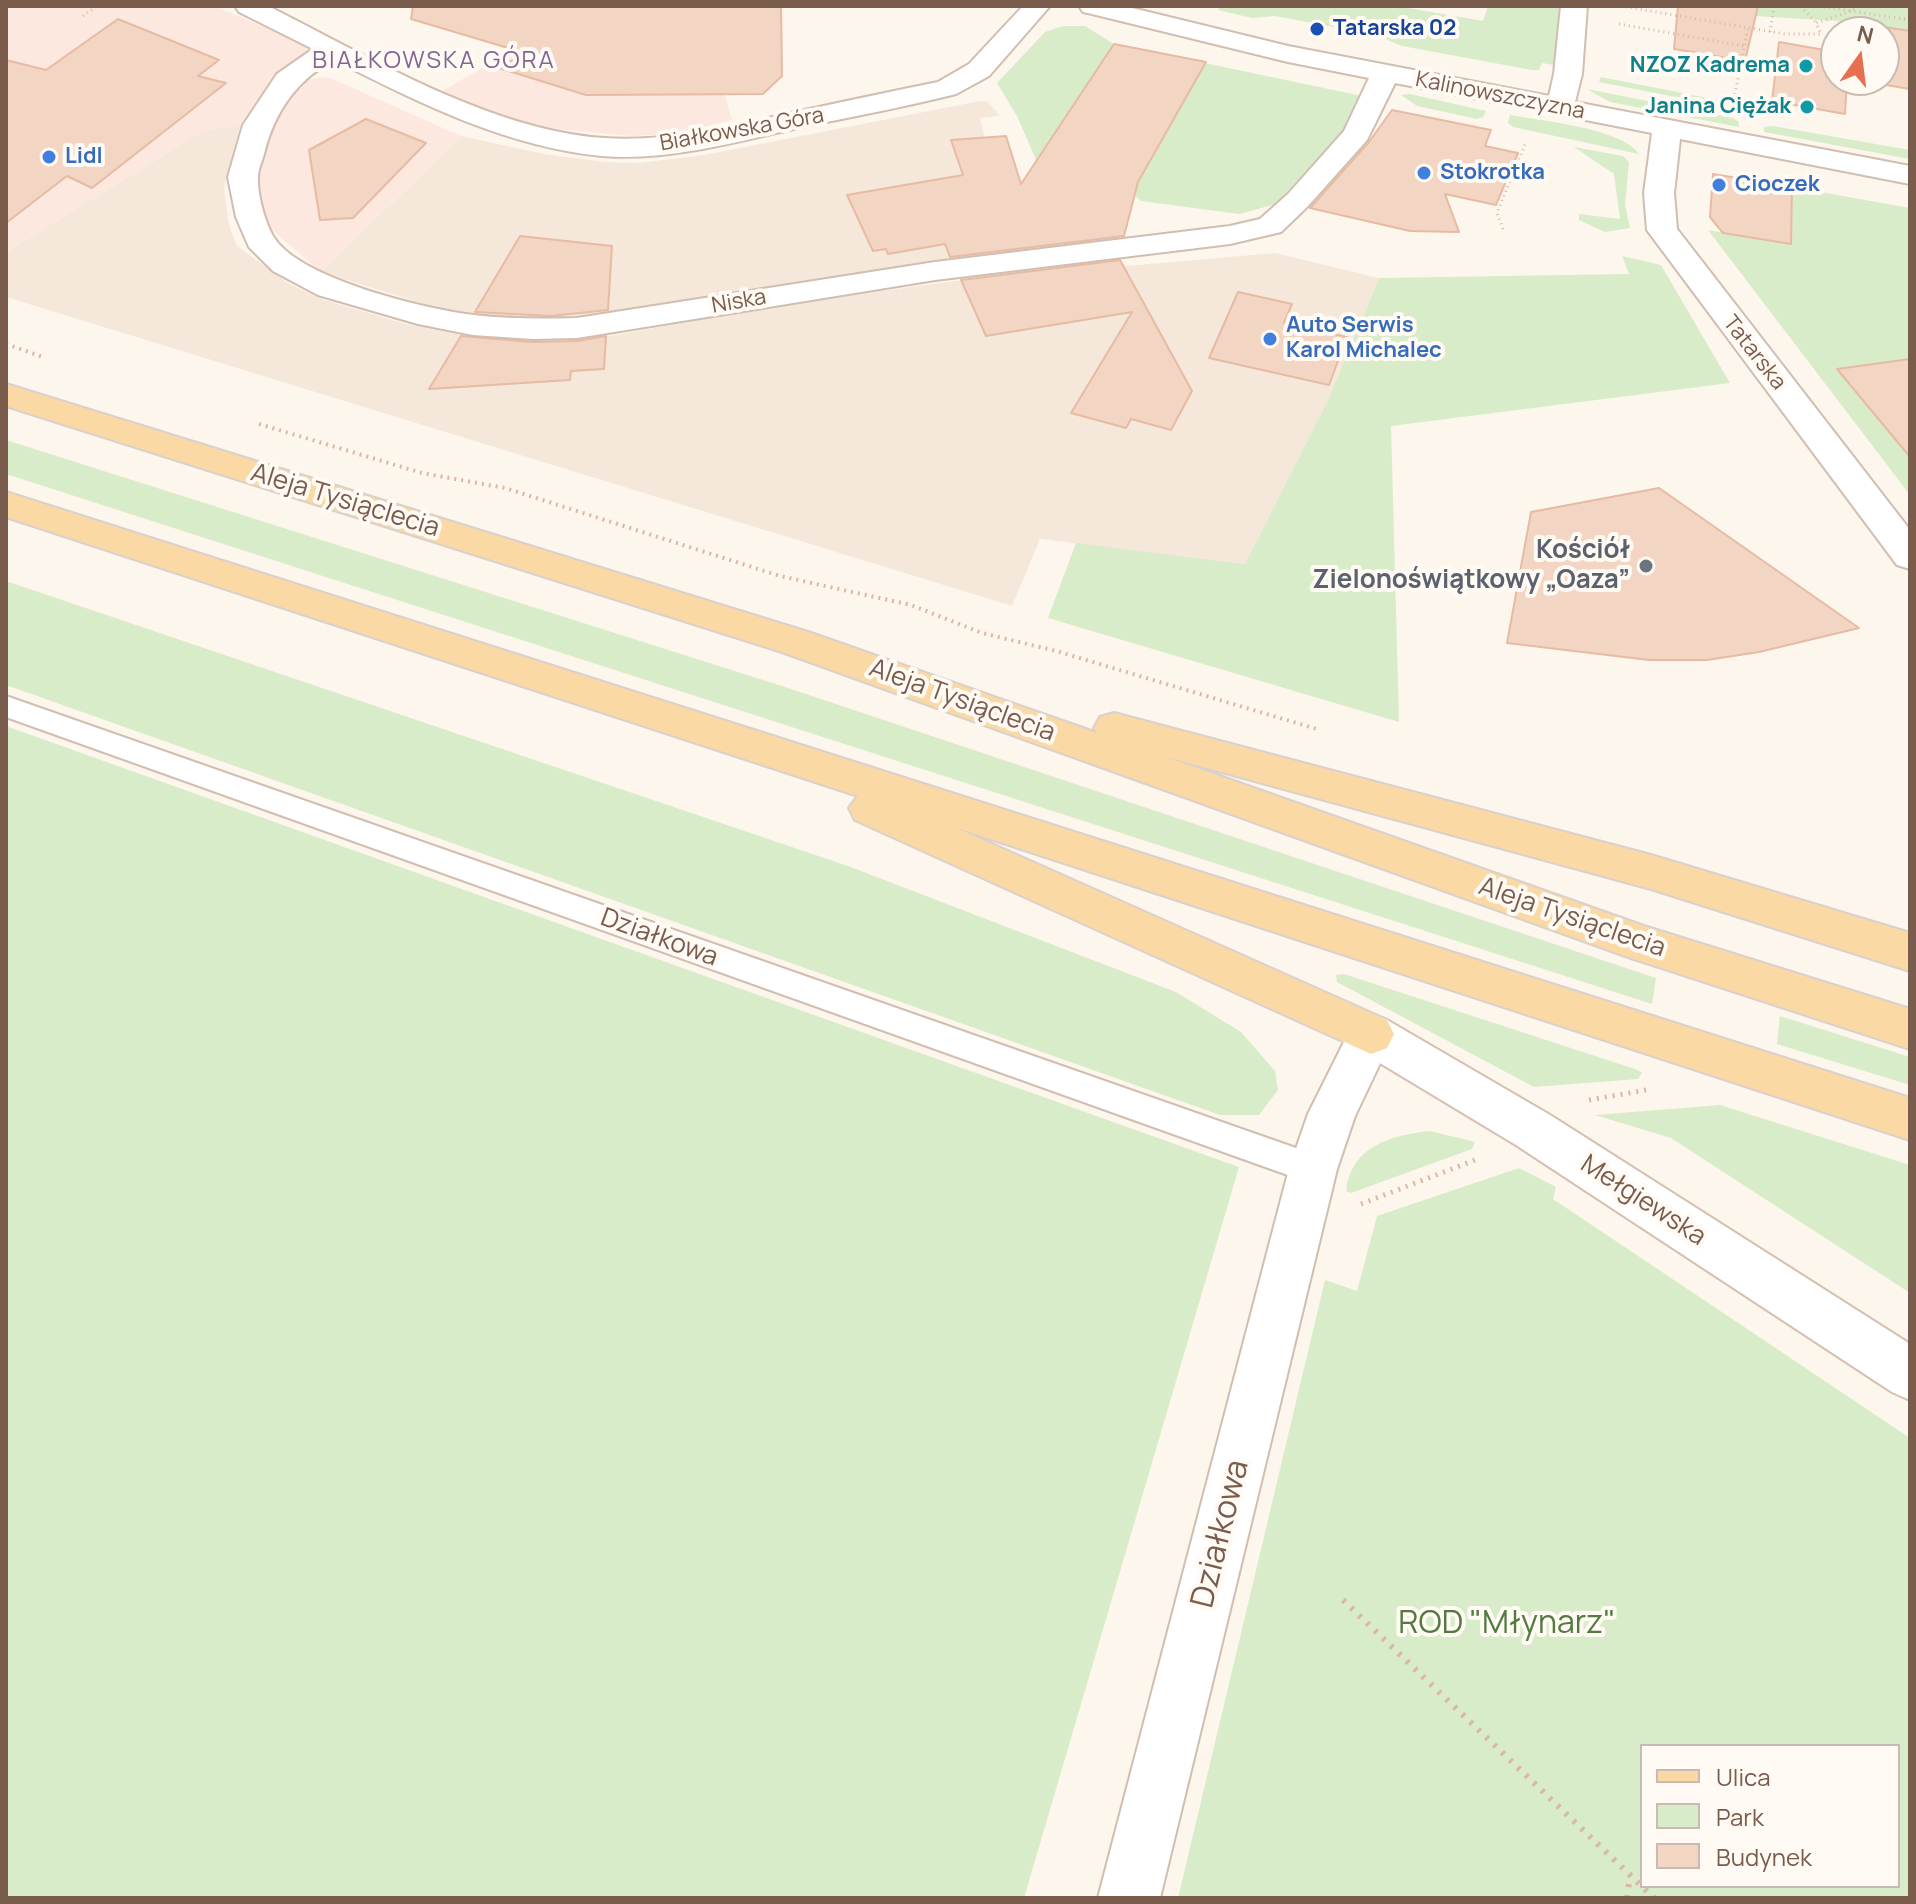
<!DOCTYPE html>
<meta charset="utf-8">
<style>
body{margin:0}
#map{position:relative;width:1916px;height:1904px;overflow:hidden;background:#fdf6ec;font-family:Manrope,sans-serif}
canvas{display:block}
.frame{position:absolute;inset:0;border:8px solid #7a5c4d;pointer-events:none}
.legend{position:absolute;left:1640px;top:1744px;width:260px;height:144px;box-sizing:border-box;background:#fffaf3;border:2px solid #cabbb1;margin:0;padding:10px 14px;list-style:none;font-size:24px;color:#7a5c4d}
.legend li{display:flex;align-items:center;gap:16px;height:40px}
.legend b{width:40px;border:2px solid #cabbb1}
.north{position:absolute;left:1820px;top:16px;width:80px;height:80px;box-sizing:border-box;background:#fffaf3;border:2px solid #cabbb1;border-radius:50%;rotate:14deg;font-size:22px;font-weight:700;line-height:32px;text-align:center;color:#7a5c4d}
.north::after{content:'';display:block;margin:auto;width:28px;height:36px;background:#e76f51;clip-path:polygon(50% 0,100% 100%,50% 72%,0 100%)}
</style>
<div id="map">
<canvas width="1916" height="1904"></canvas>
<div class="frame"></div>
<ul class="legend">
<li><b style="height:10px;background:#fbd9a5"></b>Ulica</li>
<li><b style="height:22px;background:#d8ecc9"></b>Park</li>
<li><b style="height:22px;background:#f3d5c3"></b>Budynek</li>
</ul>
<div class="north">N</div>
</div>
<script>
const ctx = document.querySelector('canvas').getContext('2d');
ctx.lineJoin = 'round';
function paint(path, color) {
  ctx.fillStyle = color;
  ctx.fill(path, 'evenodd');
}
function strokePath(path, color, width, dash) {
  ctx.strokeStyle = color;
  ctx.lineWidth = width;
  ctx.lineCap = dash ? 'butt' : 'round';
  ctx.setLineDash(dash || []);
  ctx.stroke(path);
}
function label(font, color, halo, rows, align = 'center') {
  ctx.font = font + ' Manrope,sans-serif';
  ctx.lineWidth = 8;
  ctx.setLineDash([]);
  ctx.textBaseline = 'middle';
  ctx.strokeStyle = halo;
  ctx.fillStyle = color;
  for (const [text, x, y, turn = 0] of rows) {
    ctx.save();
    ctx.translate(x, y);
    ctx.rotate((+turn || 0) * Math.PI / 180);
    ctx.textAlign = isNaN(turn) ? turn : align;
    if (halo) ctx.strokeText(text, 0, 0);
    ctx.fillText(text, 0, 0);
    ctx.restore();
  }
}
const residential = new Path2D(`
 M 980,101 L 987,101 L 1000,116 L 980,118 L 1007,231 L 1098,227 L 1126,231 L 1114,240 L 873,271 L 597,319 L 542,322 L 447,311 L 321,272 L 461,136 L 544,154 L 606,162 L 638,163 L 704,155 Z
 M 240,125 L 224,189 L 229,225 L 237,246 L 291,285 L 324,300 L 406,324 L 471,337 L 549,340 L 610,336 L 787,304 L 955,281 L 1275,253 L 1379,278 L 1328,400 L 1245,564 L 1040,539 L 1012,606 L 6,297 L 6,252 L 203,131 Z`);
const commercial = new Path2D(`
 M 6,6 L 214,6 L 316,49 L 274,78 L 240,125 L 203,131 L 6,252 Z
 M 559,25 L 709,38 L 732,120 L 681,133 L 632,136 L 547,128 L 483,111 L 440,92 Z
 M 328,77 L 461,136 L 321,272 L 269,227 L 254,173 L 268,125 L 303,80 Z`);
const green = new Path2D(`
 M 1221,6 L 1397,6 L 1483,21 L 1488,6 L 1559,6 L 1554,65 L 1542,63 L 1539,70 L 1532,70 L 1402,46 L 1376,35 L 1275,16 L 1252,18 L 1218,10 Z
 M 1758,6 L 1910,6 L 1910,31 L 1852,22 L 1756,16 Z
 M 1063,26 L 1085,26 L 1114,44 L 1362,96 L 1345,130 L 1276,204 L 1239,214 L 1141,201 L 1104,168 L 1141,176 L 1178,109 L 1037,162 L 1017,116 L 997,83 L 1045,32 Z
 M 1601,77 L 1728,102 L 1727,107 L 1599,82 Z
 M 1587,89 L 1733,118 L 1739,122 L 1739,127 L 1610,102 Z
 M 1410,94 L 1486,111 L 1483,117 L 1477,119 L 1417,106 L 1401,95 Z
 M 1510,115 C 1541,121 1622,128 1639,154 L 1513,127 L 1508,123 Z
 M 1773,126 L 1910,150 L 1910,159 L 1764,132 L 1764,127 Z
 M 1574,147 L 1623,156 L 1629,162 L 1625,205 L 1630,228 L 1605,232 L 1579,220 L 1579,214 L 1620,219 L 1614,174 Z
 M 1792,187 L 1910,208 L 1910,495 L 1708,230 L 1790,244 Z
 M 1622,256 L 1661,265 L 1730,383 L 1391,426 L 1399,722 L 1048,618 L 1076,543 L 1245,564 L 1328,400 L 1379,278 L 1629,274 Z
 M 6,440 L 782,686 L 1656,978 L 1652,1004 L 6,474 Z
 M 6,581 L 848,866 L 1176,992 L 1241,1032 L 1275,1071 L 1278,1090 L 1259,1115 L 1220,1115 L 6,685 Z
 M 6,726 L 1239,1167 L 1024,1898 L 6,1898 Z
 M 1344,974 L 1638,1070 L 1642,1073 L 1638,1079 L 1534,1087 L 1337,982 L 1336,975 Z
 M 1780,1016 L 1910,1057 L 1910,1085 L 1777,1044 Z
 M 1720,1105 L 1910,1165 L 1910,1293 L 1671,1138 L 1595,1115 Z
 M 1430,1131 L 1475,1142 L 1472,1149 L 1351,1193 L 1346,1191 C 1351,1146 1391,1135 1430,1131 Z
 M 1519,1168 L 1556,1187 L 1553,1199 L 1910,1438 L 1910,1898 L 1178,1898 L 1325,1280 L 1357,1291 L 1377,1216 ZM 1642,1746 L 1898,1746 L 1898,1886 L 1642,1886 Z`);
const building = new Path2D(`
 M 413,6 L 781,6 L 782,76 L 763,94 L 586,95 L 499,68 L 525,53 L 411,19 Z
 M 1678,6 L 1758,6 L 1745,61 L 1674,49 Z
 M 118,19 L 219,60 L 198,76 L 226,83 L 92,188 L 67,176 L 6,223 L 6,60 L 46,70 Z
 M 1852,22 L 1910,31 L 1910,89 L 1857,80 L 1884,80 L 1884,32 L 1852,32 Z
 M 1779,42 L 1836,52 L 1836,80 L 1847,80 L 1845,114 L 1772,101 Z
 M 1114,44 L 1206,62 L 1138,182 L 1124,236 L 950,257 L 945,244 L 888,254 L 886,249 L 873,251 L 847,195 L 963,175 L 951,140 L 1006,136 L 1021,184 Z
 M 1392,110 L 1491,130 L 1485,146 L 1518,153 L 1496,205 L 1445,194 L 1459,232 L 1410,231 L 1310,208 L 1369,142 Z
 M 366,119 L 426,143 L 353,218 L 320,220 L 309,150 Z
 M 1713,174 L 1792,187 L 1791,244 L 1723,233 L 1710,217 Z
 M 520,236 L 612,246 L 608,310 L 551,316 L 475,312 Z
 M 1120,260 L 1192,391 L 1171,430 L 1131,419 L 1126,428 L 1071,413 L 1132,312 L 986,336 L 961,280 Z
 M 1238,292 L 1292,304 L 1284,323 L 1347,337 L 1329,385 L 1209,358 Z
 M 461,336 L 532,342 L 577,341 L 606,336 L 604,369 L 571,371 L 570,380 L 429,389 Z
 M 1910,359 L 1910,457 L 1837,369 Z
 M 1659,488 L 1859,628 L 1759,652 L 1707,660 L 1649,660 L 1507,643 L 1531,512 Z`);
const pathFar3 = new Path2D(`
 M 1621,6 L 1785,34 L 1821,34 L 1816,23 L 1851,11 L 1910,20
 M 1801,6 L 1816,23
 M 1819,6 L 1851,11 L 1858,6
 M 83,16 L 97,6
 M 1619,24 L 1744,46
 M 1770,32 L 1774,6
 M 1734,99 L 1748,28
 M 1503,229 L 1497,213 L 1526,142`);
const pathFar2 = new Path2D(`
 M 6,344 L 43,357
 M 259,424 L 422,473 L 505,488 L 780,576 L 911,605 L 982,633 L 1056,651 L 1320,730`);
const pathFar1 = new Path2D(`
 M 1589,1100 L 1646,1090
 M 1361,1204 L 1475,1160`);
const path = new Path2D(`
 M 1343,1600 L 1654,1898
 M 1627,1898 L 1630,1876`);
const lane = new Path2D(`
 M 6,696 L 1313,1154 L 1325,1158 L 1329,1169 L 1325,1180 L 1313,1184 L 6,717 Z`);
const street = new Path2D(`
 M 235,6 L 268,6 C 368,56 491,131 604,138 C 663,142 721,128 778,116 C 831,104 884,93 938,82 L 969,64 L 1023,6 L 1050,6 L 989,76 L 956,94 C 901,108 844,118 789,130 C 729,144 664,161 602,156 C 506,147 418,102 334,60 C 296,80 274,113 264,154 C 262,161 258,170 258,177 C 257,194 265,222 273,236 C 298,279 426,309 473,315 C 508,319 543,319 577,318 L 935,262 L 1230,226 L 1260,219 L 1288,194 L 1344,131 L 1369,78 L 1288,62 L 1092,14 L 1083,12 L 1079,6 L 1124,6 L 1288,46 L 1549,96 L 1554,74 L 1561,6 L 1587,6 L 1582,74 L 1575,102 L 1910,166 L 1910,184 L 1680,139 L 1674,193 L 1677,229 L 1910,530 L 1910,569 L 1897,565 L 1647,230 L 1644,193 L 1652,133 L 1395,83 L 1367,140 L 1308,206 L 1281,232 L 1230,244 L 935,280 L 577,338 L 532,339 L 473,335 L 418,324 L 318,295 L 273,271 L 249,247 L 236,217 L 228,177 L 243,125 L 277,74 L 313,49 L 239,12 Z
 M 1371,1014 L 1387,1020 L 1394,1034 L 1355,1116 L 1337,1169 L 1160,1898 L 1098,1898 L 1289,1169 L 1308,1114 L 1355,1020 Z`);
const secondary = new Path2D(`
 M 1371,1014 L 1387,1020 L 1550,1115 L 1910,1344 L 1910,1400 L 1892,1392 L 1516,1145 L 1355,1048 L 1348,1034 L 1355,1020 Z`);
const primary = new Path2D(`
 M 6,384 L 808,632 L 1097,733 L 1094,728 L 1100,717 L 1114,713 L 1651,855 L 1910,933 L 1910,971 L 1651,889 L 1163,756 L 1644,926 L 1910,1009 L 1910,1049 L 1628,957 L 782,652 L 6,406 Z
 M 6,492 L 1910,1098 L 1910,1140 L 954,827 L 1387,1020 L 1394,1034 L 1387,1048 L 1371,1054 L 855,820 L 849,808 L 858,796 L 6,517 Z`);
const markers = [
 [1317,29,8,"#1a4fb4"],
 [1806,66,8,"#0f9aa8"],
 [1807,107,8,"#0f9aa8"],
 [49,157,8,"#3f7fe0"],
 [1424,173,8,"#3f7fe0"],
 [1719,185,8,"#3f7fe0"],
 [1270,339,8,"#3f7fe0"],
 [1646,566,8,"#6b7280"]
];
const farTransitnames = [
 ["Tatarska 02",1333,29]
];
const farCulturenames = [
 ["NZOZ Kadrema",1790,66],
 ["Janina Ciężak",1791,107]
];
const farStreetnames = [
 ["Kalinowszczyzna",1500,96,11],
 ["Białkowska Góra",742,130,-10],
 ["Niska",739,302,-10],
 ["Tatarska",1754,353,52]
];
const farShopnames = [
 ["Lidl",65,157],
 ["Stokrotka",1440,173],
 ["Cioczek",1735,185],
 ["Auto Serwis",1286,326],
 ["Karol Michalec",1286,351]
];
const farNeighbourhoodnames = [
 ["BIAŁKOWSKA GÓRA",434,61]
];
const streetNames = [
 ["Aleja Tysiąclecia",345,501,17],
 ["Aleja Tysiąclecia",962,701,20],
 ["Aleja Tysiąclecia",1572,918,19],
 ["Działkowa",659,938,20],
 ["Mełgiewska",1643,1201,33]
];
const worshipNames = [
 ["Kościół",1630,551],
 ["Zielonoświątkowy „Oaza”",1630,581]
];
const nearStreetnames = [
 ["Działkowa",1221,1534,-76]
];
const nearParknames = [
 ["ROD \"Młynarz\"",1507,1624]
];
paint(residential, '#f5e8da');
paint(commercial, '#fde8e0');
paint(green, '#d8ecc9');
paint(building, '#f3d5c3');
strokePath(building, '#e6bba3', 2);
strokePath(lane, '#d1beb0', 4);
strokePath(street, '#d1beb0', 4);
strokePath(secondary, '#d6c0b0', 4);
strokePath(primary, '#dad1cd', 4);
strokePath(pathFar3, '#d9b8a5', 3, [1, 4]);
strokePath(pathFar2, '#d9b8a5', 4, [2, 5]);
strokePath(pathFar1, '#d9b8a5', 5, [2, 6]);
strokePath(path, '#d9b8a5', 6, [3, 8]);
paint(lane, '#fff');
paint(street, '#fff');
paint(secondary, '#fff');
paint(primary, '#fbd9a5');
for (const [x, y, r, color] of markers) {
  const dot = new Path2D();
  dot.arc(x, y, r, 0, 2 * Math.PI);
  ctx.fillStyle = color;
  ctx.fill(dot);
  strokePath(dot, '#fffaf3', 3);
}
label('bold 22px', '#164399', '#fffaf3', farTransitnames, 'left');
label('bold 22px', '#0d838f', '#fffaf3', farCulturenames, 'right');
label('22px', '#7a5c4d', '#fffaf3', farStreetnames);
label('bold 22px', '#366cbe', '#fffaf3', farShopnames, 'left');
ctx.letterSpacing = '2px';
label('24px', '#846695', '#fffaf3', farNeighbourhoodnames);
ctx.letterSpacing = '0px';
label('26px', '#7a5c4d', '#fffaf3', streetNames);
label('bold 26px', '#5b616d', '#fffaf3', worshipNames, 'right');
label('32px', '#7a5c4d', '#fffaf3', nearStreetnames);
label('32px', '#537a41', '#fffaf3', nearParknames);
</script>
